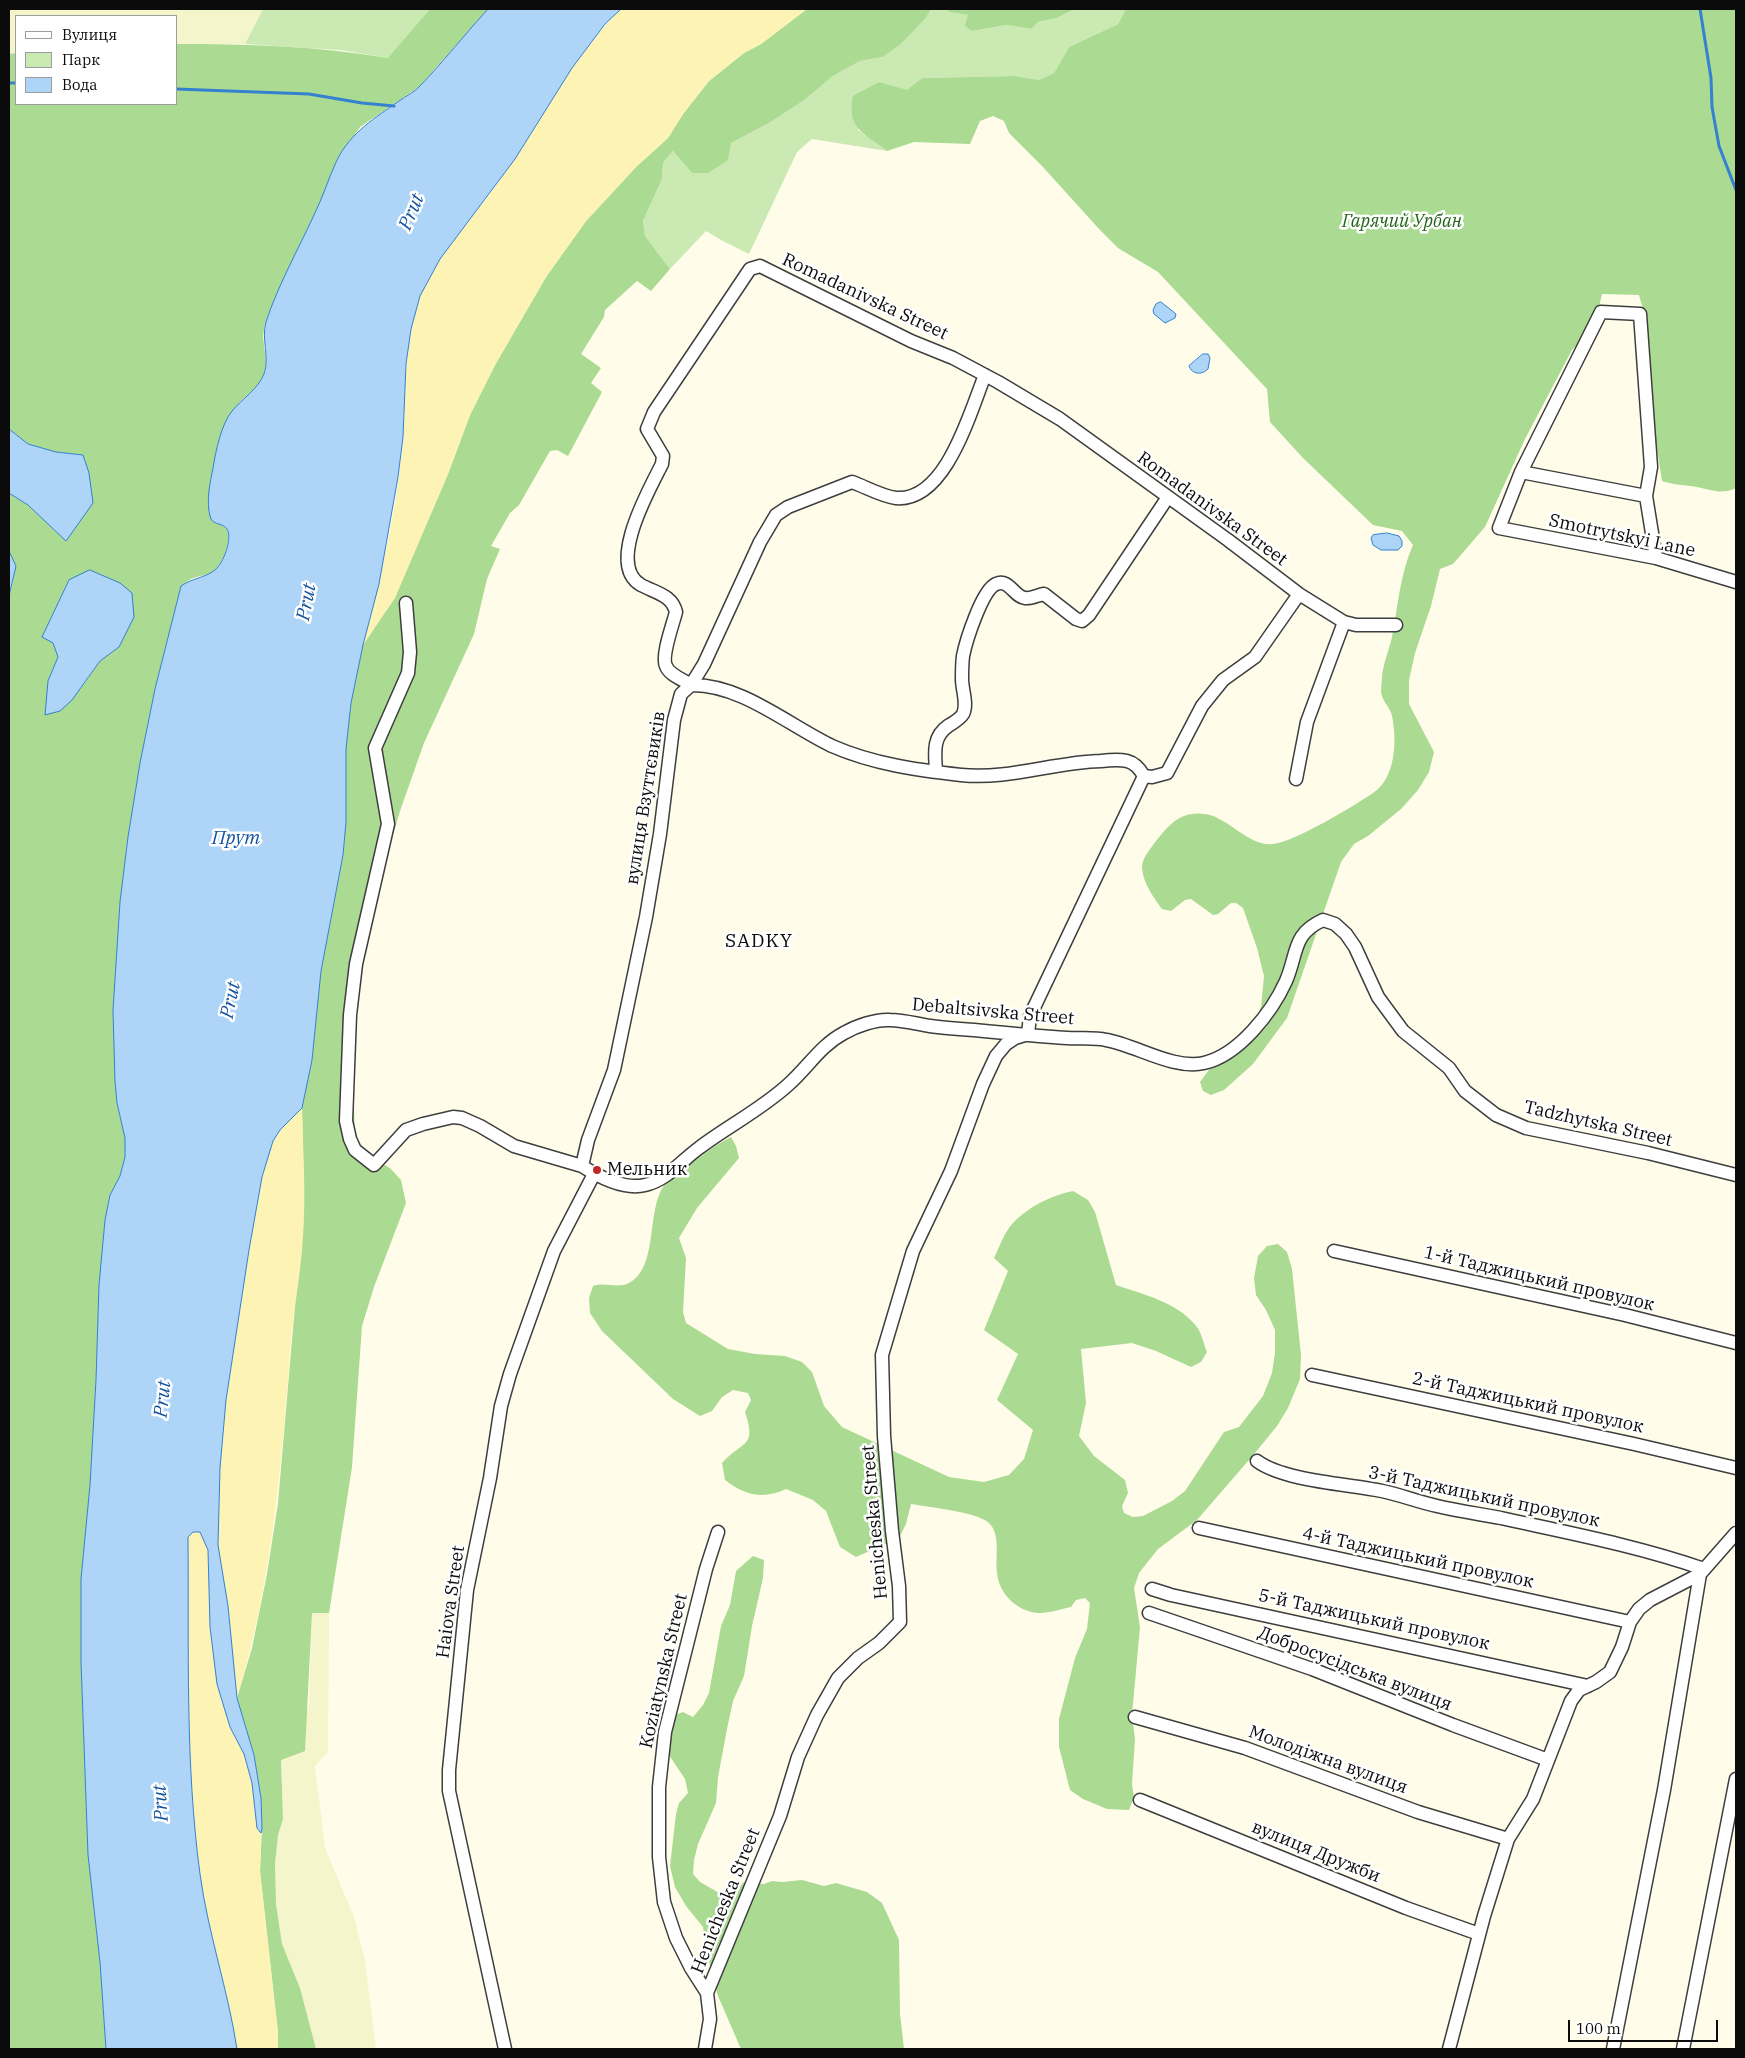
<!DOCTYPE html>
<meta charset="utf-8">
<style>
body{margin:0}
#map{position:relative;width:1745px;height:2058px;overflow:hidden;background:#fffdea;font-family:"IBM Plex Serif",serif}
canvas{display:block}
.frame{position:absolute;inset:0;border:10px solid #0b0b0b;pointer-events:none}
.legend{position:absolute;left:15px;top:15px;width:162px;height:90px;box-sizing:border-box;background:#fff;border:1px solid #9d9d9d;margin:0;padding:6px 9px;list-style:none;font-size:15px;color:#0b0b0b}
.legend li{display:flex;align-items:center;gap:10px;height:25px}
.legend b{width:25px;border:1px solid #9d9d9d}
.scale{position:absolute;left:1568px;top:2020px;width:150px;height:22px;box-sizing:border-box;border:2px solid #0b0b0b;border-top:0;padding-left:6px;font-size:15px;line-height:18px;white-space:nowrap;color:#0b0b0b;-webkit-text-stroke:4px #fff;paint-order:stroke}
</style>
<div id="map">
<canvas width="1745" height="2058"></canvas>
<div class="frame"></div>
<ul class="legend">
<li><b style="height:6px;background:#fff"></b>Вулиця</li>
<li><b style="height:14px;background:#cae9b3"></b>Парк</li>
<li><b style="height:14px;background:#aed4f7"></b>Вода</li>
</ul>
<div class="scale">100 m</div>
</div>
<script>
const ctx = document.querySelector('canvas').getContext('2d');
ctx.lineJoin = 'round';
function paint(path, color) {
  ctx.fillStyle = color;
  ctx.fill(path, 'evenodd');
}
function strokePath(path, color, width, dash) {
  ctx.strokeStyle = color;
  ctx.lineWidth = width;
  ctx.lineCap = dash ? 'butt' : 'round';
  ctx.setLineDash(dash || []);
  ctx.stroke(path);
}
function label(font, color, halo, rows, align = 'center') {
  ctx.font = font + ' "IBM Plex Serif",serif';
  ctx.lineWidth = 5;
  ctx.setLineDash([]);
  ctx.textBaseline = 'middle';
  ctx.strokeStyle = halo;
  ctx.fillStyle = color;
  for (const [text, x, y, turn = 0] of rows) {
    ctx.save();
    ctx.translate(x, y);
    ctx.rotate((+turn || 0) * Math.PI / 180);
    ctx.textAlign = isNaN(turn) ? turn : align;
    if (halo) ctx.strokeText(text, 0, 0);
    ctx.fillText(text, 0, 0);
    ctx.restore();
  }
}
const farmland = new Path2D(`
 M 9,9 L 263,9 L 245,44 L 176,44 L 176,16 L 16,16 L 16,53 L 9,54 Z
 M 312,1613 L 329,1613 L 328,1752 L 315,1766 L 325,1848 L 354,1917 L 365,1961 L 376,2049 L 316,2049 L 300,1988 L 282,1944 L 276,1904 L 275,1864 L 278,1835 L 283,1819 L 281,1760 L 291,1756 L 309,1705 Z`);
const green = new Path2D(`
 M 263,9 L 430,9 L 389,58 L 340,50 L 245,44 Z
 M 931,9 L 949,9 L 948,12 L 968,15 L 972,31 L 1006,25 L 1030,29 L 1038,22 L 1057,18 L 1075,9 L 1126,9 L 1118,24 L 1069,47 L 1054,73 L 1039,80 L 1015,76 L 922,78 L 907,91 L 879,82 L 858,130 L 887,151 L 812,139 L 797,152 L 749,254 L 721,240 L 706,231 L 670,269 L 645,236 L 643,221 L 662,179 L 663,163 L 673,151 L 692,173 L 731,143 L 769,123 L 803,101 L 833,76 L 860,61 L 883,57 L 901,44 L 926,18 Z`);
const forest = new Path2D(`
 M 430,9 L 488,9 L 419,87 L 360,127 L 337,161 L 327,188 L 274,300 L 265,324 L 263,336 L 266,362 L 264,374 L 258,385 L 239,403 L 214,523 C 219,524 224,525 227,530 C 232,539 223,562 216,569 C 209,576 199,575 191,579 C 187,581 184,584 181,586 L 155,689 L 140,763 L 128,837 L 120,902 L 113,1010 L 117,1103 L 125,1138 L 125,1157 L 120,1176 L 110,1195 L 105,1220 L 99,1285 L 96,1380 L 90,1485 L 81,1579 L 81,1662 L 88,1855 L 100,1962 L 106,2049 L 9,2049 L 9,596 C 14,581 17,565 9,551 L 9,493 L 28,505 L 66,541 L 83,455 L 56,452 L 28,444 L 9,429 L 9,54 L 16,53 L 16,104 L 176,104 L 176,44 C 248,44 318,46 388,58 ZM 69,580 L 119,647 L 100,661 L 84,684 L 48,681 L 58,657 L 53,643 L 43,636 Z
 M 807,9 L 931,9 L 926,18 L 901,44 L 883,57 L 860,61 L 833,76 L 803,101 L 769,123 L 731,143 L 728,160 L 708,173 L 692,173 L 673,151 L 663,163 L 662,179 L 643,221 L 645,236 L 670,269 L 651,291 L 637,281 L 605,310 L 604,317 L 581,354 L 601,368 L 591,383 L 602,392 L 568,456 L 557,450 L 550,451 L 519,505 L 510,513 L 491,546 L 500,549 L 487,579 L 474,634 L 424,743 L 400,811 L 367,924 L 357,973 L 352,1053 L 355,1136 L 364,1153 L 390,1168 L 401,1180 L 406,1203 L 374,1287 L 362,1326 L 352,1467 L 329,1613 L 312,1613 L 305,1751 L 281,1760 L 283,1819 L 278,1835 L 275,1864 L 276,1904 L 282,1944 L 300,1988 L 316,2049 L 278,2049 L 278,2033 L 260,1871 L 262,1828 L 261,1798 L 254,1755 L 237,1698 L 252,1648 L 267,1574 L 278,1503 L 304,1201 L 302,1108 L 312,1060 L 321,971 L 343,855 L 346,822 L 346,749 L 351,703 L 363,645 L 395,597 L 448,474 L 470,415 L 495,365 L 546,277 L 586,221 L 636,167 L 668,138 L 683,114 L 709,81 L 744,53 L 761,44 Z
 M 949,9 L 1075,9 L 1057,18 L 1038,22 L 1031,29 L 1006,25 L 972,31 L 965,26 L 968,15 L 948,12 Z
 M 1126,9 L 1736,9 L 1736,488 C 1722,495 1712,490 1697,487 C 1685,485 1674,485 1662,481 L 1653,423 L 1643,309 L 1639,295 L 1602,294 L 1594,328 L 1572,350 L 1525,439 L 1485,527 L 1453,564 L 1440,569 L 1431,606 L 1415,653 L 1409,680 L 1409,704 L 1434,752 L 1429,772 L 1418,790 L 1401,809 L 1368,836 L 1354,844 L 1341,862 L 1287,1018 L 1253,1064 L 1224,1090 L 1211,1095 L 1203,1091 L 1200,1082 L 1211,1067 L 1213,1057 L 1221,1049 L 1243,1035 L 1254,1023 L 1261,1007 L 1264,976 L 1257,948 L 1243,908 L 1236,903 L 1231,903 L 1218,914 L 1213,915 L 1191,899 L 1185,900 L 1171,911 L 1162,909 C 1154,898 1143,883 1142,868 C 1142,859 1148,852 1153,845 C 1167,827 1179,810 1205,814 C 1228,817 1249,847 1273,844 C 1294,842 1354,806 1373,793 C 1396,778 1397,740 1392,716 C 1391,709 1384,703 1382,696 C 1380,691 1382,683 1382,677 C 1383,664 1389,650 1392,637 C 1398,606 1400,574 1413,545 L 1402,531 L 1373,525 L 1303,458 L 1270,422 L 1267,389 L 1158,272 L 1118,248 L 1100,230 L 1042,166 L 1009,133 L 1004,121 L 993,116 L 980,121 L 970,144 L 914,142 L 887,151 C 865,134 846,128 853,96 L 879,82 L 907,90 L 922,78 L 1015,76 L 1039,80 L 1054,73 L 1069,47 L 1118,24 Z
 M 731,1137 L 736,1146 L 739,1158 L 697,1208 L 679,1238 L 686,1258 L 683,1312 L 686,1323 L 728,1349 L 755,1354 L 785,1356 L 802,1362 L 812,1372 L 824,1406 L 842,1427 L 949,1477 L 984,1482 L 1009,1475 L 1024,1459 L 1033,1430 L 997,1400 L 1018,1354 L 984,1330 L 1008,1271 L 994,1258 C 999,1248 1004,1233 1012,1224 C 1029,1206 1050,1196 1073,1191 L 1088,1200 L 1095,1212 L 1116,1285 C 1143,1294 1179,1303 1197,1327 C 1202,1334 1204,1345 1207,1352 L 1201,1362 L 1191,1367 L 1156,1351 L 1132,1343 L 1081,1349 L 1086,1403 L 1079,1436 L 1094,1456 L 1125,1480 L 1128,1493 L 1122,1506 L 1124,1513 L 1133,1517 L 1143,1516 L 1172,1501 L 1185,1491 L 1224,1432 L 1239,1427 L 1263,1396 L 1272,1373 L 1275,1353 L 1275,1330 L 1266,1310 L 1256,1295 L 1254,1278 L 1258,1256 L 1267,1246 L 1278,1244 L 1287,1252 L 1292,1269 L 1301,1355 L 1300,1379 L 1288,1408 L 1277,1426 L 1255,1453 L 1197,1520 L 1158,1549 L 1139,1573 L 1134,1588 L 1140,1627 L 1132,1715 L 1135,1739 L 1132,1784 L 1134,1797 L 1129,1810 L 1107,1809 L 1083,1799 L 1070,1790 L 1059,1747 L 1059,1719 L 1075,1658 L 1087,1629 L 1090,1603 L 1085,1598 L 1076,1600 L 1071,1607 C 1061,1609 1050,1613 1040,1613 C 1019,1613 998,1594 997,1572 C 995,1558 1001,1534 989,1523 C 978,1512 928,1507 911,1504 L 906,1524 L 899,1538 L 856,1557 L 840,1547 L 826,1511 L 813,1500 L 786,1489 C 763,1500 744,1495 725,1480 L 722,1463 C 743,1440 757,1448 745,1412 L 751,1400 L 748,1393 L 733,1390 L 722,1397 L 712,1411 L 700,1416 L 673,1399 L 602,1331 L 590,1313 L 589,1298 L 593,1286 C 604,1282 616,1288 627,1284 C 660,1269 645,1210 665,1184 C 669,1179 676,1175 680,1172 C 697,1159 712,1147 731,1137 Z
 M 753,1556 L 764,1560 L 763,1578 L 752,1626 L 744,1676 L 733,1701 L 727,1729 L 718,1777 L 716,1803 L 698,1844 L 694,1860 L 693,1874 L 700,1882 L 728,1898 L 744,1882 L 764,1884 L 772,1881 L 782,1882 L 802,1880 L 824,1886 L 836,1883 L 867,1892 L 882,1903 L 899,1940 L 900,2014 L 904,2049 L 741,2049 L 718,1996 L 708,1958 L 703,1927 L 686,1906 L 675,1887 L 670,1866 L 676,1814 L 679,1803 L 688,1793 L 685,1779 L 669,1755 L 668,1734 L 672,1716 L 683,1712 L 693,1717 L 703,1705 L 709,1693 L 721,1626 L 730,1605 L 736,1571 Z`);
const sand = new Path2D(`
 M 621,9 L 807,9 L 761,44 L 744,53 L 709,81 L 683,114 L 668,138 L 636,167 L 586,221 L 546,277 L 495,365 L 470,415 L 448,474 L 395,598 L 363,645 C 380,578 398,508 403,438 C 407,391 403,341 420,296 C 436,255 470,222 495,187 C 538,128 568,60 621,9 Z
 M 302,1108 C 303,1151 306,1194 303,1237 C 301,1272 294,1307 291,1342 C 281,1465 273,1579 237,1698 L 228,1606 L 218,1545 L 220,1468 L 226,1400 L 249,1250 L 262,1177 L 273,1141 L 280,1130 Z
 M 193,1532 L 200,1532 L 208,1550 L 210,1627 L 217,1684 L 230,1727 L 244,1754 L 252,1783 L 257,1828 L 261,1833 L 260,1872 L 278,2033 L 278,2049 L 237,2049 C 228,1990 208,1933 200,1874 C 185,1763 189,1649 188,1536 Z`);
const water = new Path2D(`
 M 488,9 L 621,9 L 605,24 L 572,68 L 515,159 L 440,259 L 420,296 L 411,329 L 406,364 L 403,437 L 398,477 L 379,584 L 363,645 L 351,703 L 346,749 L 346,822 L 343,855 L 321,971 L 312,1060 L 302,1108 L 280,1130 L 273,1141 L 262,1177 L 249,1250 L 226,1400 L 220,1468 L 218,1545 L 228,1606 L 237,1698 L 254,1755 L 261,1798 L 262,1828 L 261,1833 L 257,1828 L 252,1783 L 244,1754 L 230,1727 L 217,1684 L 210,1627 L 208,1550 L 200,1532 L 193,1532 L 188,1537 C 189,1649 185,1763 200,1874 C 208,1933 228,1990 237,2049 L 106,2049 L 100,1962 L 88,1855 L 81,1662 L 81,1579 L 90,1485 L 96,1380 L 99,1285 L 105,1220 L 110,1195 L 120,1176 L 125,1157 L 125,1138 L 117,1103 L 115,1082 L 113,1010 L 120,902 L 128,837 L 140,763 L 155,689 L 181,586 C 192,578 205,578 215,570 C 223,564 233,538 227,529 C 222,522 212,526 210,516 C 206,501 210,483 213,468 C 216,450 221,425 232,411 C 242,399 258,389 264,374 C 270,358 261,339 266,322 C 278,285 298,250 314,215 C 323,197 329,177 337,160 C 351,132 375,118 399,101 C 406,96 415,92 421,85 C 444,61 465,34 488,9 Z
 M 1161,302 L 1176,314 L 1175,318 L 1165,323 L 1154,314 L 1153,310 L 1156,304 Z
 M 1203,354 L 1208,354 L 1210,358 L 1208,369 C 1202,375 1192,375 1189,366 Z
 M 9,429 L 28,444 L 56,452 L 83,455 L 89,473 L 93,503 L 66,541 L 28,505 L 9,493 Z
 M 1387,533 L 1399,536 L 1402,541 L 1402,546 L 1398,550 L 1381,550 L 1373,545 L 1371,538 L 1373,535 Z
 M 9,551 L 16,566 L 9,596 Z
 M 90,570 L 120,583 L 132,593 L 134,617 L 119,647 L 100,661 L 72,700 L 60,711 L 45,715 L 48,681 L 58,657 L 53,643 L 42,637 L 69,580 Z`);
const stream = new Path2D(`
 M 1700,9 L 1711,78 L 1712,107 L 1719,146 L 1736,190
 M 9,83 L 16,83
 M 176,89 L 309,94 L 362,103 L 394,106`);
const minor = new Path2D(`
 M 985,375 C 970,412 946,502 896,498 C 881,496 866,487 852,482 L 788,507 L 776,515 L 760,542 L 704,664 L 691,685 L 681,694 L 674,720 L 660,834 L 646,917 L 614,1070 L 588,1140 L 582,1166 C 599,1177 625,1190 645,1185 C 667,1180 681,1161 699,1148 C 728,1126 762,1109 789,1084 C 808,1067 821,1045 844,1033 C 856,1026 876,1019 890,1020 C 903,1020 917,1024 930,1026 C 944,1028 959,1029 974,1030 C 1005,1033 1036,1036 1067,1038 C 1080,1039 1094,1037 1106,1040 C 1136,1045 1173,1070 1204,1063 C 1239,1055 1272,1012 1286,981 C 1298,953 1292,934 1323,920 L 1335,924 L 1346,934 L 1355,947 L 1378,997 L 1403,1031 L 1449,1068 L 1465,1091 L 1496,1115 L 1526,1128 L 1648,1153 L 1736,1175
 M 1521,472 L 1646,496
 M 1656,558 L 1646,496 L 1651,467 L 1640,314 L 1601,312 L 1521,472 L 1499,528 L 1656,558 L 1736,582
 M 406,603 L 410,652 L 408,673 L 375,748 L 388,824 L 356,964 L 350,1015 L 346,1121 L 350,1139 L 355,1150 L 374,1165 L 406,1130 L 423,1124 L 453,1117 L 462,1118 L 480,1126 L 514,1146 L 582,1166
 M 691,685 C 684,680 669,675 666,666 C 661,656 673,624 676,612 C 672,595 656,593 641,585 C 606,565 649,490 662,464 L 663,456 L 647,429 L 654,412 L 750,269 L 760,266 L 911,341 L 953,358 L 998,382 L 1060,419 L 1228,540 L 1299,594 L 1344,622 L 1356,625 L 1396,625
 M 691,685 C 741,684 788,725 832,746 C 873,764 917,770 961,775 C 1009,780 1054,762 1101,761 C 1109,760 1119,759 1127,761 C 1135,763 1140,769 1144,776
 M 936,771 C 935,754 932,737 948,726 C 953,723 960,719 963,714 C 968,704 962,690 962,679 C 962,672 962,664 963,656 C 966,641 982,590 996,584 C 1009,578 1014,597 1025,598 C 1031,599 1038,595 1044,594 L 1076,619 L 1082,621 L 1089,615 L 1168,497
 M 1296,779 L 1307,722 L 1344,622
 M 1334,1251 L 1625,1315 L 1736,1343
 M 1312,1375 L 1634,1444 L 1736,1468
 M 1257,1461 C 1284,1481 1348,1484 1382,1491 C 1401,1495 1419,1502 1437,1506 C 1458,1511 1480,1514 1501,1518 C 1569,1533 1638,1546 1704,1569
 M 1199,1528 L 1630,1622
 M 1152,1589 L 1171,1595 L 1588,1686
 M 1149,1613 L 1312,1669 L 1453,1725 L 1548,1760
 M 1135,1717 L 1245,1748 L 1418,1812 L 1508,1839
 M 1140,1800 L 1406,1908 L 1479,1934
 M 707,1993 L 780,1816 L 798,1757 L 817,1715 L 838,1678 L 858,1658 L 879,1643 L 900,1622 L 899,1586 L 892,1531 L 884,1436 L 882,1355 L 913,1251 L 951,1171 L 983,1084 L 996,1056 L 1006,1044 L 1015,1038 L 1028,1034 L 1030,1016 L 1144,776 L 1152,777 L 1167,773 L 1202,706 L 1223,680 L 1255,657 L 1299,594
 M 505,2049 L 449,1791 L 449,1770 L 467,1590 L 490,1478 L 501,1406 L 510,1374 L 554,1251 L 594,1174
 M 705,2049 L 710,2019 L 707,1993 L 691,1968 L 676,1938 L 664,1902 L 659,1857 L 659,1787 L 665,1732 L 706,1569 L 718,1532
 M 1449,2049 L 1484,1916 L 1508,1839 L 1533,1799 L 1571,1701 L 1579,1690 L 1596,1682 L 1610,1672 L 1622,1647 L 1630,1622 L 1639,1609 L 1650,1600 L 1700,1574 L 1736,1533
 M 1613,2049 L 1664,1790 L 1700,1574
 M 1683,2049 L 1736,1779`);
const markers = [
 [597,1170,5,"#bd2a22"]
];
const parkNames = [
 ["Гарячий Урбан",1402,222]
];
const streetNames = [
 ["Romadanivska Street",865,297,25],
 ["Romadanivska Street",1212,509,36],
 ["Smotrytskyi Lane",1622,536,12],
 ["вулиця Взуттєвиків",646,798,-81],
 ["Debaltsivska Street",993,1012,5],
 ["Tadzhytska Street",1598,1124,13],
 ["1-й Таджицький провулок",1539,1279,13],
 ["2-й Таджицький провулок",1528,1403,12],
 ["3-й Таджицький провулок",1484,1497,12],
 ["Henicheska Street",875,1522,-95],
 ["4-й Таджицький провулок",1418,1558,12],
 ["Haiova Street",451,1602,-82],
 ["5-й Таджицький провулок",1374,1620,12],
 ["Добросусідська вулиця",1355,1669,21],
 ["Koziatynska Street",664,1671,-77],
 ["Молодіжна вулиця",1328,1760,20],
 ["вулиця Дружби",1316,1852,22],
 ["Henicheska Street",726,1901,-68]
];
const poiNames = [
 ["Мельник",607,1170]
];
const waterNames = [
 ["Prut",412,212,-67],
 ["Prut",307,602,-79],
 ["Прут",236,839],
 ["Prut",231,1000,-78],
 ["Prut",163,1399,-84],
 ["Prut",161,1803,-94]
];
const neighbourhoodNames = [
 ["SADKY",759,942]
];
paint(farmland, '#f4f5ca');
paint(green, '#cae9b3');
paint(forest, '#abda92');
paint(sand, '#fcf3b5');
paint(water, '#aed4f7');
strokePath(water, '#3381cf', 1);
strokePath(stream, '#3381cf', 3);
strokePath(minor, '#3e3e3e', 15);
strokePath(minor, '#fff', 12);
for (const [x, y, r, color] of markers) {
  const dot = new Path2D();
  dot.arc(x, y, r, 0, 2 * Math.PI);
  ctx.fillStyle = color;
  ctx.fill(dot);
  strokePath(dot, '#fff', 2);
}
label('italic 18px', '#23641b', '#fff', parkNames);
label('18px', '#0b0b0b', '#fff', streetNames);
label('18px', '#0b0b0b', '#fff', poiNames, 'left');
label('italic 19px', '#13539f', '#fff', waterNames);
ctx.letterSpacing = '1px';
label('19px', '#0b0b0b', '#fff', neighbourhoodNames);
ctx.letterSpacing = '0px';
</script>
